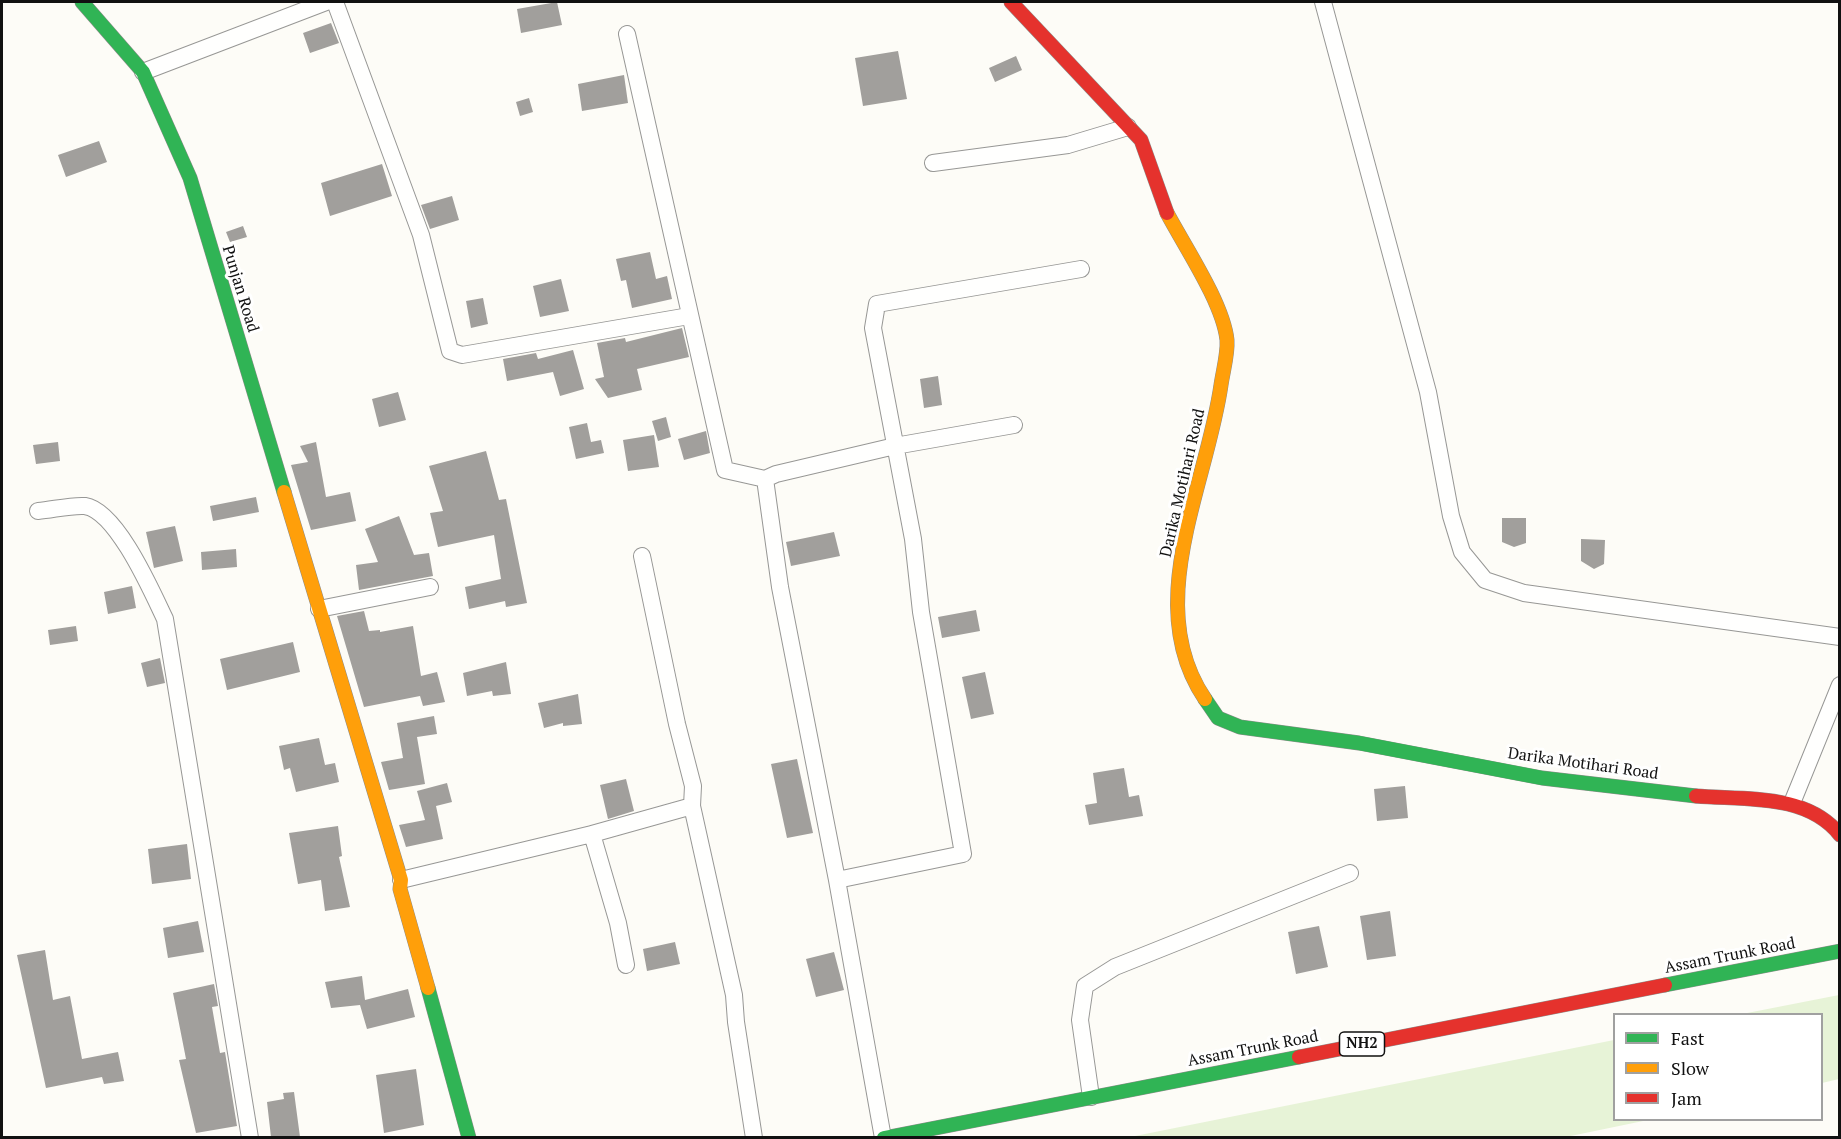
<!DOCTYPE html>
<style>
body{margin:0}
#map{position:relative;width:1841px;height:1139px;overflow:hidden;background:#fdfcf7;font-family:"PT Serif",serif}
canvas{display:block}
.frame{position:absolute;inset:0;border:3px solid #111;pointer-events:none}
.legend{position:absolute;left:1613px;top:1013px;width:210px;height:108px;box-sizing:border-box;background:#fff;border:2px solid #a0a0a0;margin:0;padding:8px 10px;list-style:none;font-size:18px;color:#111}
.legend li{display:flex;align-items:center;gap:12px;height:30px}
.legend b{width:30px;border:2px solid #a0a0a0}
</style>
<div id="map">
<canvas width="1841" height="1139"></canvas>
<div class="frame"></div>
<ul class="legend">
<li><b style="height:8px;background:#30b455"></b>Fast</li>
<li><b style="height:8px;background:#ff9f0a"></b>Slow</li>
<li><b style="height:8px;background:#e5322d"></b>Jam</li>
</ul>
</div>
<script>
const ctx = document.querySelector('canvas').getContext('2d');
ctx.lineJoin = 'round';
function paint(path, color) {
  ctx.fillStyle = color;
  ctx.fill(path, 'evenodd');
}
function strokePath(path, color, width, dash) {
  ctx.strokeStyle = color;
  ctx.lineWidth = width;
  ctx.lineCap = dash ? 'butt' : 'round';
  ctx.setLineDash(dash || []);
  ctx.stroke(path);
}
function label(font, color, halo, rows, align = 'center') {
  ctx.font = font + ' "PT Serif",serif';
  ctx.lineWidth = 6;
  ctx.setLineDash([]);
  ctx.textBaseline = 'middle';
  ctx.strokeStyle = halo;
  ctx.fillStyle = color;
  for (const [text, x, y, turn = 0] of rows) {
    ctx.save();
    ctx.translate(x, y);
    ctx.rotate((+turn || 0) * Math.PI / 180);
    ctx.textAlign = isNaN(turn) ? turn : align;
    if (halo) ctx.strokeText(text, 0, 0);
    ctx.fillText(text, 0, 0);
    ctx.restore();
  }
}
const green = new Path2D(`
 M 1839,995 L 1839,1079 L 1822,1083 L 1822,1014 L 1742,1014 Z
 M 1614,1040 L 1614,1120 L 1648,1120 L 1561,1138 L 1130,1137 Z`);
const building = new Path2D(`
 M 557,2 L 562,25 L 521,33 L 517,9 Z
 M 331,23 L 339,43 L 310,53 L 303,33 Z
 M 898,51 L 907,99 L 863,106 L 855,58 Z
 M 1016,56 L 1022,70 L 995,82 L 989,68 Z
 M 624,75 L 628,103 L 582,111 L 578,84 Z
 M 529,98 L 533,112 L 520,116 L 516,102 Z
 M 99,141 L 107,162 L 66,177 L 58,155 Z
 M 382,164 L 392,196 L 330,216 L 321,183 Z
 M 452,196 L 459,220 L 430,229 L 421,205 Z
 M 243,226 L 247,237 L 230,242 L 226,232 Z
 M 650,252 L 656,279 L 667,276 L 672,299 L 632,308 L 626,280 L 621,281 L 616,259 Z
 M 561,279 L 569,311 L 540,317 L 533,286 Z
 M 483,298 L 488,324 L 471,328 L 466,301 Z
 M 682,328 L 689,357 L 637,369 L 642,390 L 608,398 L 595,379 L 604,377 L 597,343 L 625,338 L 626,342 Z
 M 573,350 L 584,389 L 560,396 L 553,372 L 507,381 L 503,359 L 536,353 L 538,359 Z
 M 938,376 L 942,405 L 924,408 L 920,379 Z
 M 398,392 L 406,420 L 379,427 L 372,399 Z
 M 666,417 L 671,437 L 658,441 L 652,421 Z
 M 587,423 L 591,442 L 601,440 L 604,453 L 576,459 L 569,427 Z
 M 706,431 L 710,453 L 684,460 L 678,439 Z
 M 654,435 L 659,467 L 628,471 L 623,440 Z
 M 58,442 L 60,461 L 36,464 L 33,445 Z
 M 316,442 L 326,497 L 350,492 L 356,521 L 311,530 L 291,465 L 308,462 L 300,446 Z
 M 486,451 L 499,500 L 506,499 L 527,603 L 506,607 L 505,601 L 469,609 L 465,587 L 501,579 L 494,535 L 438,547 L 430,513 L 443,511 L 429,466 Z
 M 256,497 L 259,512 L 213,521 L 210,506 Z
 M 399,516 L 414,555 L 429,553 L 433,576 L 359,590 L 356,565 L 378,562 L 365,529 Z
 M 1502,518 L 1526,518 L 1526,543 L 1514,547 L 1502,542 Z
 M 175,526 L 183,561 L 154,568 L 146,532 Z
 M 834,532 L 840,556 L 791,566 L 786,542 Z
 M 1581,539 L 1605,540 L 1604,564 L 1594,569 L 1581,561 Z
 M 236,549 L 237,567 L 202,570 L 201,552 Z
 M 132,586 L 136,608 L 108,614 L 104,592 Z
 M 976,610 L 980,631 L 942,638 L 938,617 Z
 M 364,611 L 369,631 L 380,630 L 380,632 L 413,626 L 421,676 L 437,672 L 445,702 L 423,706 L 420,696 L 364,707 L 337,616 Z
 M 76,626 L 78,641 L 50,645 L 48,630 Z
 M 293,642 L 300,672 L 227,690 L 220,659 Z
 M 160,658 L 165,683 L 147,687 L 141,663 Z
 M 506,662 L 511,694 L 493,696 L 492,691 L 467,696 L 463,673 Z
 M 985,672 L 994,714 L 971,719 L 962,677 Z
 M 578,694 L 582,724 L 563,726 L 563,723 L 544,728 L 538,703 Z
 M 434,716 L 437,734 L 417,737 L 425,784 L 389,790 L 381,762 L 403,758 L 397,723 Z
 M 319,738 L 325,765 L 335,763 L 339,782 L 296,792 L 290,768 L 284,770 L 279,746 Z
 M 797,759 L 813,833 L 787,838 L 771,764 Z
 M 1124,768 L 1129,797 L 1139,795 L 1143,816 L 1089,825 L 1085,805 L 1097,803 L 1093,773 Z
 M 626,779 L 634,811 L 608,819 L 600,785 Z
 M 447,783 L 452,802 L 436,806 L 443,839 L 406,847 L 399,825 L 425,820 L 417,791 Z
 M 1405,786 L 1408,818 L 1377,821 L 1374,789 Z
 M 338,826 L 342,856 L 339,857 L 350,907 L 325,911 L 321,880 L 298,884 L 289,833 Z
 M 187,844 L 191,879 L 152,884 L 148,849 Z
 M 1390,911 L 1396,956 L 1367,960 L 1360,916 Z
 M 198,921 L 204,952 L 168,958 L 163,928 Z
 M 1319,926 L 1328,967 L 1296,974 L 1288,932 Z
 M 675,942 L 680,964 L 647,971 L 643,949 Z
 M 45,950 L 53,1000 L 70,996 L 82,1059 L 118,1052 L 124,1081 L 104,1084 L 102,1077 L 46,1088 L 17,955 Z
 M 834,952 L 844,990 L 816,997 L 806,959 Z
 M 362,976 L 365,1000 L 408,989 L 415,1017 L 367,1029 L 360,1005 L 331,1008 L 325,982 Z
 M 214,984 L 218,1006 L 212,1007 L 220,1053 L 225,1052 L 237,1126 L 196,1133 L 179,1060 L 186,1059 L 173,993 Z
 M 416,1069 L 424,1125 L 384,1133 L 376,1075 Z
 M 294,1092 L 300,1137 L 271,1137 L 267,1102 L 284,1099 L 283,1093 Z`);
const street = new Path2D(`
 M 335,2 L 421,235 L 450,351 L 462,355 L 689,316
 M 1323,2 L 1428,392 L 1451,516 L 1462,552 L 1485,580 L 1524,593 L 1840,637
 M 627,34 L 725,470 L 765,479 L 776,474 L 895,446 L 1014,425
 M 143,72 L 326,2
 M 933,163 L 1068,145 L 1128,127
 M 765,479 L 780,587 L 837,880 L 883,1138
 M 38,511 C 52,510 70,505 85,506 C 117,511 152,592 165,619 L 250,1138
 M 642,556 L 677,724 L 693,786 L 692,806 L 734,995 L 736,1022 L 754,1138
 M 319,609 L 430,587
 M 1792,803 L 1840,685
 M 592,834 L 618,923 L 626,965
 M 401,880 L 592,834 L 692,806
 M 837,880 L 963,854 L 921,612 L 913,539 L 873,328 L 877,304 L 1081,269
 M 1091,1097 L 1080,1020 L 1085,986 L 1115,967 L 1350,873`);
const fast = new Path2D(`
 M 82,2 L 143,72 L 190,178 L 284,492
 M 1205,699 L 1218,718 L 1240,727 L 1359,743 L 1542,778 L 1696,796
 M 1665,985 L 1840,951
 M 428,988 L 469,1138
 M 884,1138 L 1299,1057`);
const slow = new Path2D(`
 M 1167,213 C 1185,247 1223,303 1227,340 C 1228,354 1223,371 1221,385 C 1207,485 1141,605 1205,699
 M 284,492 L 401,880 L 400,889 L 428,988`);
const jam = new Path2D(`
 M 1011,2 L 1141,140 L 1167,213
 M 1696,796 C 1745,800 1807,793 1840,835
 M 1299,1057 L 1665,985`);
const shields = [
 [1362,1044,45]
];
const shieldNames = [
 ["NH2",1362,1044]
];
const streetNames = [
 ["Punjan Road",240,289,73],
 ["Darika Motihari Road",1183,483,-77],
 ["Darika Motihari Road",1583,764,8],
 ["Assam Trunk Road",1730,956,-11],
 ["Assam Trunk Road",1253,1049,-11]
];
paint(green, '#e7f3d7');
paint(building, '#a19f9c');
strokePath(street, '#979795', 18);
strokePath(fast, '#8e8d8b', 15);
strokePath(slow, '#8e8d8b', 15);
strokePath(jam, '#8e8d8b', 15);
strokePath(street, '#fffffe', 16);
strokePath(fast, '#30b455', 14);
strokePath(slow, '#ff9f0a', 14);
strokePath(jam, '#e5322d', 14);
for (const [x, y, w] of shields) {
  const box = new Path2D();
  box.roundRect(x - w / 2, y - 12, w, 24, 4.5);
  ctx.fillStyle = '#fff';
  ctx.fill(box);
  strokePath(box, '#111', 1.5);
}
label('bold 15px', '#111', null, shieldNames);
label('16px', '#111', '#fff', streetNames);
</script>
